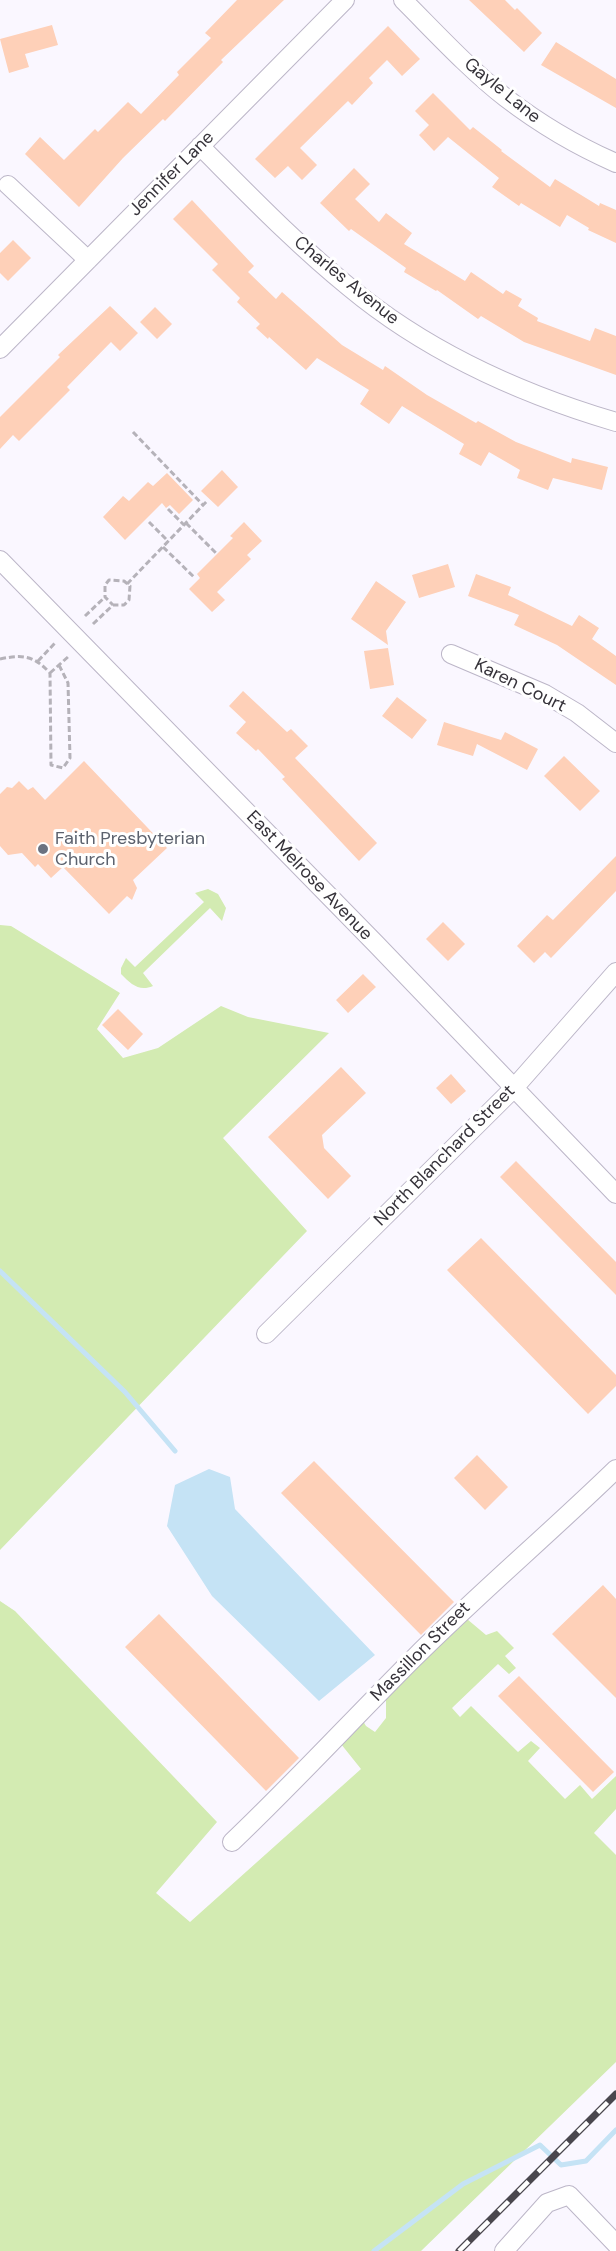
<!DOCTYPE html>
<style>
body{margin:0}
canvas{display:block;background:#faf7ff}
</style>
<canvas width="616" height="2251"></canvas>
<script>
const ctx = document.querySelector('canvas').getContext('2d');
ctx.lineJoin = 'round';
function paint(path, color) {
  ctx.fillStyle = color;
  ctx.fill(path, 'evenodd');
}
function strokePath(path, color, width, dash) {
  ctx.strokeStyle = color;
  ctx.lineWidth = width;
  ctx.lineCap = dash ? 'butt' : 'round';
  ctx.setLineDash(dash || []);
  ctx.stroke(path);
}
function label(font, color, halo, rows, align = 'center') {
  ctx.font = font + ' "DM Sans",sans-serif';
  ctx.lineWidth = 6;
  ctx.setLineDash([]);
  ctx.textBaseline = 'middle';
  ctx.strokeStyle = halo;
  ctx.fillStyle = color;
  for (const [text, x, y, turn = 0] of rows) {
    ctx.save();
    ctx.translate(x, y);
    ctx.rotate((+turn || 0) * Math.PI / 180);
    ctx.textAlign = isNaN(turn) ? turn : align;
    if (halo) ctx.strokeText(text, 0, 0);
    ctx.fillText(text, 0, 0);
    ctx.restore();
  }
}
const green = new Path2D(`
 M 208,889 L 218,894 L 226,908 L 222,921 L 210,908 L 143,973 L 153,986 C 139,992 131,984 121,974 L 121,968 L 126,958 L 135,967 L 204,902 L 195,893 Z
 M 0,925 L 11,926 L 120,993 L 97,1029 L 123,1058 L 158,1048 L 221,1006 L 248,1017 L 329,1033 L 223,1138 L 307,1231 L 0,1550 Z
 M 0,1601 L 15,1611 L 217,1822 L 156,1893 L 190,1922 L 361,1769 L 341,1744 L 363,1721 L 366,1726 L 375,1732 L 386,1718 L 386,1698 L 467,1619 L 486,1635 L 497,1631 L 514,1648 L 505,1656 L 516,1668 L 509,1674 L 498,1664 L 452,1708 L 460,1717 L 471,1706 L 518,1752 L 531,1741 L 540,1748 L 528,1761 L 565,1799 L 580,1785 L 592,1799 L 616,1776 L 616,1809 L 594,1833 L 616,1855 L 616,2062 L 421,2251 L 0,2251 Z`);
const water = new Path2D(`
 M 209,1469 L 230,1477 L 235,1509 L 375,1655 L 319,1701 L 212,1596 L 167,1526 L 175,1485 Z`);
const stream = new Path2D(`
 M 0,1271 L 125,1392 L 175,1451
 M 374,2251 L 463,2184 L 540,2145 L 561,2165 L 586,2161 L 616,2130`);
const building = new Path2D(`
 M 237,0 L 284,0 L 221,60 L 223,62 L 165,121 L 163,119 L 123,158 L 79,207 L 25,154 L 40,137 L 64,160 L 95,129 L 98,132 L 128,102 L 141,114 L 179,75 L 177,72 L 211,38 L 205,33 Z
 M 469,0 L 505,0 L 515,10 L 517,8 L 542,33 L 524,52 Z
 M 52,25 L 58,45 L 25,54 L 29,67 L 9,73 L 0,39 Z
 M 388,26 L 420,59 L 402,76 L 387,60 L 369,78 L 373,83 L 352,105 L 348,101 L 300,148 L 317,165 L 302,180 L 288,166 L 275,178 L 255,159 Z
 M 556,42 L 616,79 L 616,108 L 541,65 Z
 M 433,93 L 470,130 L 473,127 L 502,150 L 501,151 L 550,187 L 555,179 L 599,206 L 600,203 L 616,210 L 616,243 L 588,230 L 589,228 L 567,215 L 560,227 L 521,203 L 519,206 L 492,187 L 499,178 L 448,137 L 434,151 L 419,135 L 429,125 L 415,111 Z
 M 354,168 L 370,184 L 355,199 L 379,222 L 386,213 L 412,233 L 404,244 L 465,281 L 471,272 L 503,294 L 506,290 L 522,299 L 518,306 L 538,318 L 537,321 L 590,341 L 595,328 L 616,336 L 616,375 L 524,342 L 481,316 L 478,319 L 437,290 L 436,291 L 404,272 L 406,268 L 351,229 L 349,231 L 320,203 Z
 M 192,200 L 254,266 L 248,272 L 276,299 L 282,292 L 342,345 L 383,370 L 385,366 L 427,395 L 476,423 L 478,421 L 516,442 L 571,463 L 572,458 L 608,467 L 602,490 L 553,478 L 548,490 L 517,478 L 520,470 L 489,452 L 481,466 L 459,454 L 464,444 L 402,406 L 389,424 L 360,404 L 369,390 L 317,358 L 306,370 L 269,337 L 268,339 L 256,328 L 260,324 L 237,302 L 240,298 L 212,270 L 218,264 L 173,219 Z
 M 13,240 L 31,258 L 8,281 L 0,273 L 0,253 Z
 M 110,306 L 138,333 L 120,351 L 111,342 L 67,387 L 70,390 L 19,441 L 13,435 L 0,449 L 0,417 L 60,357 L 58,355 Z
 M 155,307 L 172,324 L 157,339 L 140,322 Z
 M 222,470 L 238,487 L 218,507 L 201,491 Z
 M 167,473 L 193,500 L 179,514 L 170,505 L 166,508 L 162,503 L 125,540 L 103,517 L 123,496 L 129,501 L 148,482 L 153,486 Z
 M 244,522 L 262,541 L 247,555 L 251,559 L 217,592 L 225,600 L 212,612 L 189,589 L 200,578 L 197,574 L 233,538 L 230,536 Z
 M 448,564 L 455,587 L 419,598 L 412,575 Z
 M 476,574 L 511,587 L 508,595 L 572,626 L 579,615 L 599,628 L 592,639 L 616,656 L 616,685 L 557,645 L 514,625 L 519,615 L 468,596 Z
 M 376,581 L 406,602 L 386,631 L 388,645 L 351,619 Z
 M 388,648 L 394,685 L 370,689 L 364,651 Z
 M 243,691 L 287,732 L 291,729 L 308,746 L 295,758 L 377,843 L 359,861 L 282,779 L 285,777 L 258,749 L 256,751 L 236,733 L 246,722 L 229,706 Z
 M 397,697 L 427,720 L 412,739 L 382,716 Z
 M 444,722 L 501,740 L 505,732 L 538,749 L 527,770 L 477,744 L 473,756 L 437,745 Z
 M 564,756 L 600,791 L 580,811 L 544,776 Z
 M 84,761 L 167,848 L 133,880 L 137,888 L 132,900 L 127,896 L 109,914 L 63,867 L 51,878 L 38,864 L 35,867 L 22,853 L 8,855 L 0,846 L 0,794 L 7,787 L 12,788 L 19,781 L 28,790 L 33,787 L 45,800 Z
 M 616,856 L 616,891 L 551,958 L 545,952 L 534,963 L 517,946 L 547,915 L 553,920 Z
 M 443,922 L 465,944 L 448,961 L 426,939 Z
 M 363,974 L 376,987 L 348,1013 L 336,1000 Z
 M 118,1009 L 143,1034 L 128,1050 L 102,1025 Z
 M 341,1067 L 366,1093 L 322,1135 L 324,1148 L 351,1176 L 328,1199 L 268,1137 Z
 M 451,1074 L 466,1091 L 451,1104 L 436,1088 Z
 M 516,1161 L 616,1262 L 616,1295 L 500,1177 Z
 M 481,1238 L 616,1375 L 616,1386 L 588,1414 L 447,1270 Z
 M 477,1455 L 508,1487 L 485,1510 L 454,1478 Z
 M 314,1461 L 454,1602 L 421,1635 L 281,1493 Z
 M 603,1585 L 616,1599 L 616,1698 L 552,1634 Z
 M 159,1614 L 299,1758 L 266,1791 L 125,1647 Z
 M 519,1676 L 614,1772 L 593,1792 L 498,1696 Z`);
const path = new Path2D(`
 M 133,432 L 203,505
 M 168,509 L 184,525
 M 149,522 L 168,541
 M 186,523 L 217,554
 M 163,547 L 195,578
 M 127,584 L 207,501
 M 85,616 L 105,597
 M 93,624 L 113,605 L 124,605 L 129,600 L 130,586 L 124,581 L 109,580 L 105,585 L 105,597 L 113,605
 M 0,659 C 24,654 34,656 50,673 L 51,765 L 63,768 L 70,758 L 68,683 L 59,665
 M 38,661 L 55,643
 M 50,673 L 69,656`);
const minor = new Path2D(`
 M 403,0 C 436,33 469,69 506,98 C 540,124 577,146 616,163
 M 200,146 C 248,194 296,244 349,287 C 426,351 521,394 616,422
 M 8,185 L 88,260
 M 0,349 L 345,0
 M 0,560 L 376,944 L 616,1194
 M 451,654 L 545,694 L 577,713 L 616,743
 M 266,1334 L 514,1088 L 616,972
 M 232,1842 C 294,1783 352,1720 412,1660 C 478,1594 549,1534 616,1469
 M 504,2251 L 547,2203 L 569,2195 L 616,2244`);
const rail = new Path2D(`
 M 459,2251 L 616,2094`);
const markers = [
 [43,849,6,"#6b7280"]
];
const streetNames = [
 ["Gayle Lane",502,91,39],
 ["Jennifer Lane",172,174,-45],
 ["Charles Avenue",346,281,39],
 ["Karen Court",520,686,26],
 ["East Melrose Avenue",309,876,46],
 ["North Blanchard Street",445,1156,-45],
 ["Massillon Street",421,1652,-45]
];
const worshipNames = [
 ["Faith Presbyterian",55,839],
 ["Church",55,860]
];
paint(green, '#d3ebb2');
paint(water, '#c5e3f5');
strokePath(stream, '#c5e3f5', 5);
paint(building, '#fed0b8');
strokePath(minor, '#bcb6c8', 20);
strokePath(path, '#b5b2b9', 3, [6, 3]);
strokePath(minor, '#fff', 18);
strokePath(rail, '#4a474e', 7);
strokePath(rail, '#fff', 4.5, [14]);
for (const [x, y, r, color] of markers) {
  const dot = new Path2D();
  dot.arc(x, y, r, 0, 2 * Math.PI);
  ctx.fillStyle = color;
  ctx.fill(dot);
  strokePath(dot, '#fff', 2);
}
label('18px', '#36333a', '#fff', streetNames);
label('18px', '#5b616d', '#fff', worshipNames, 'left');
</script>
